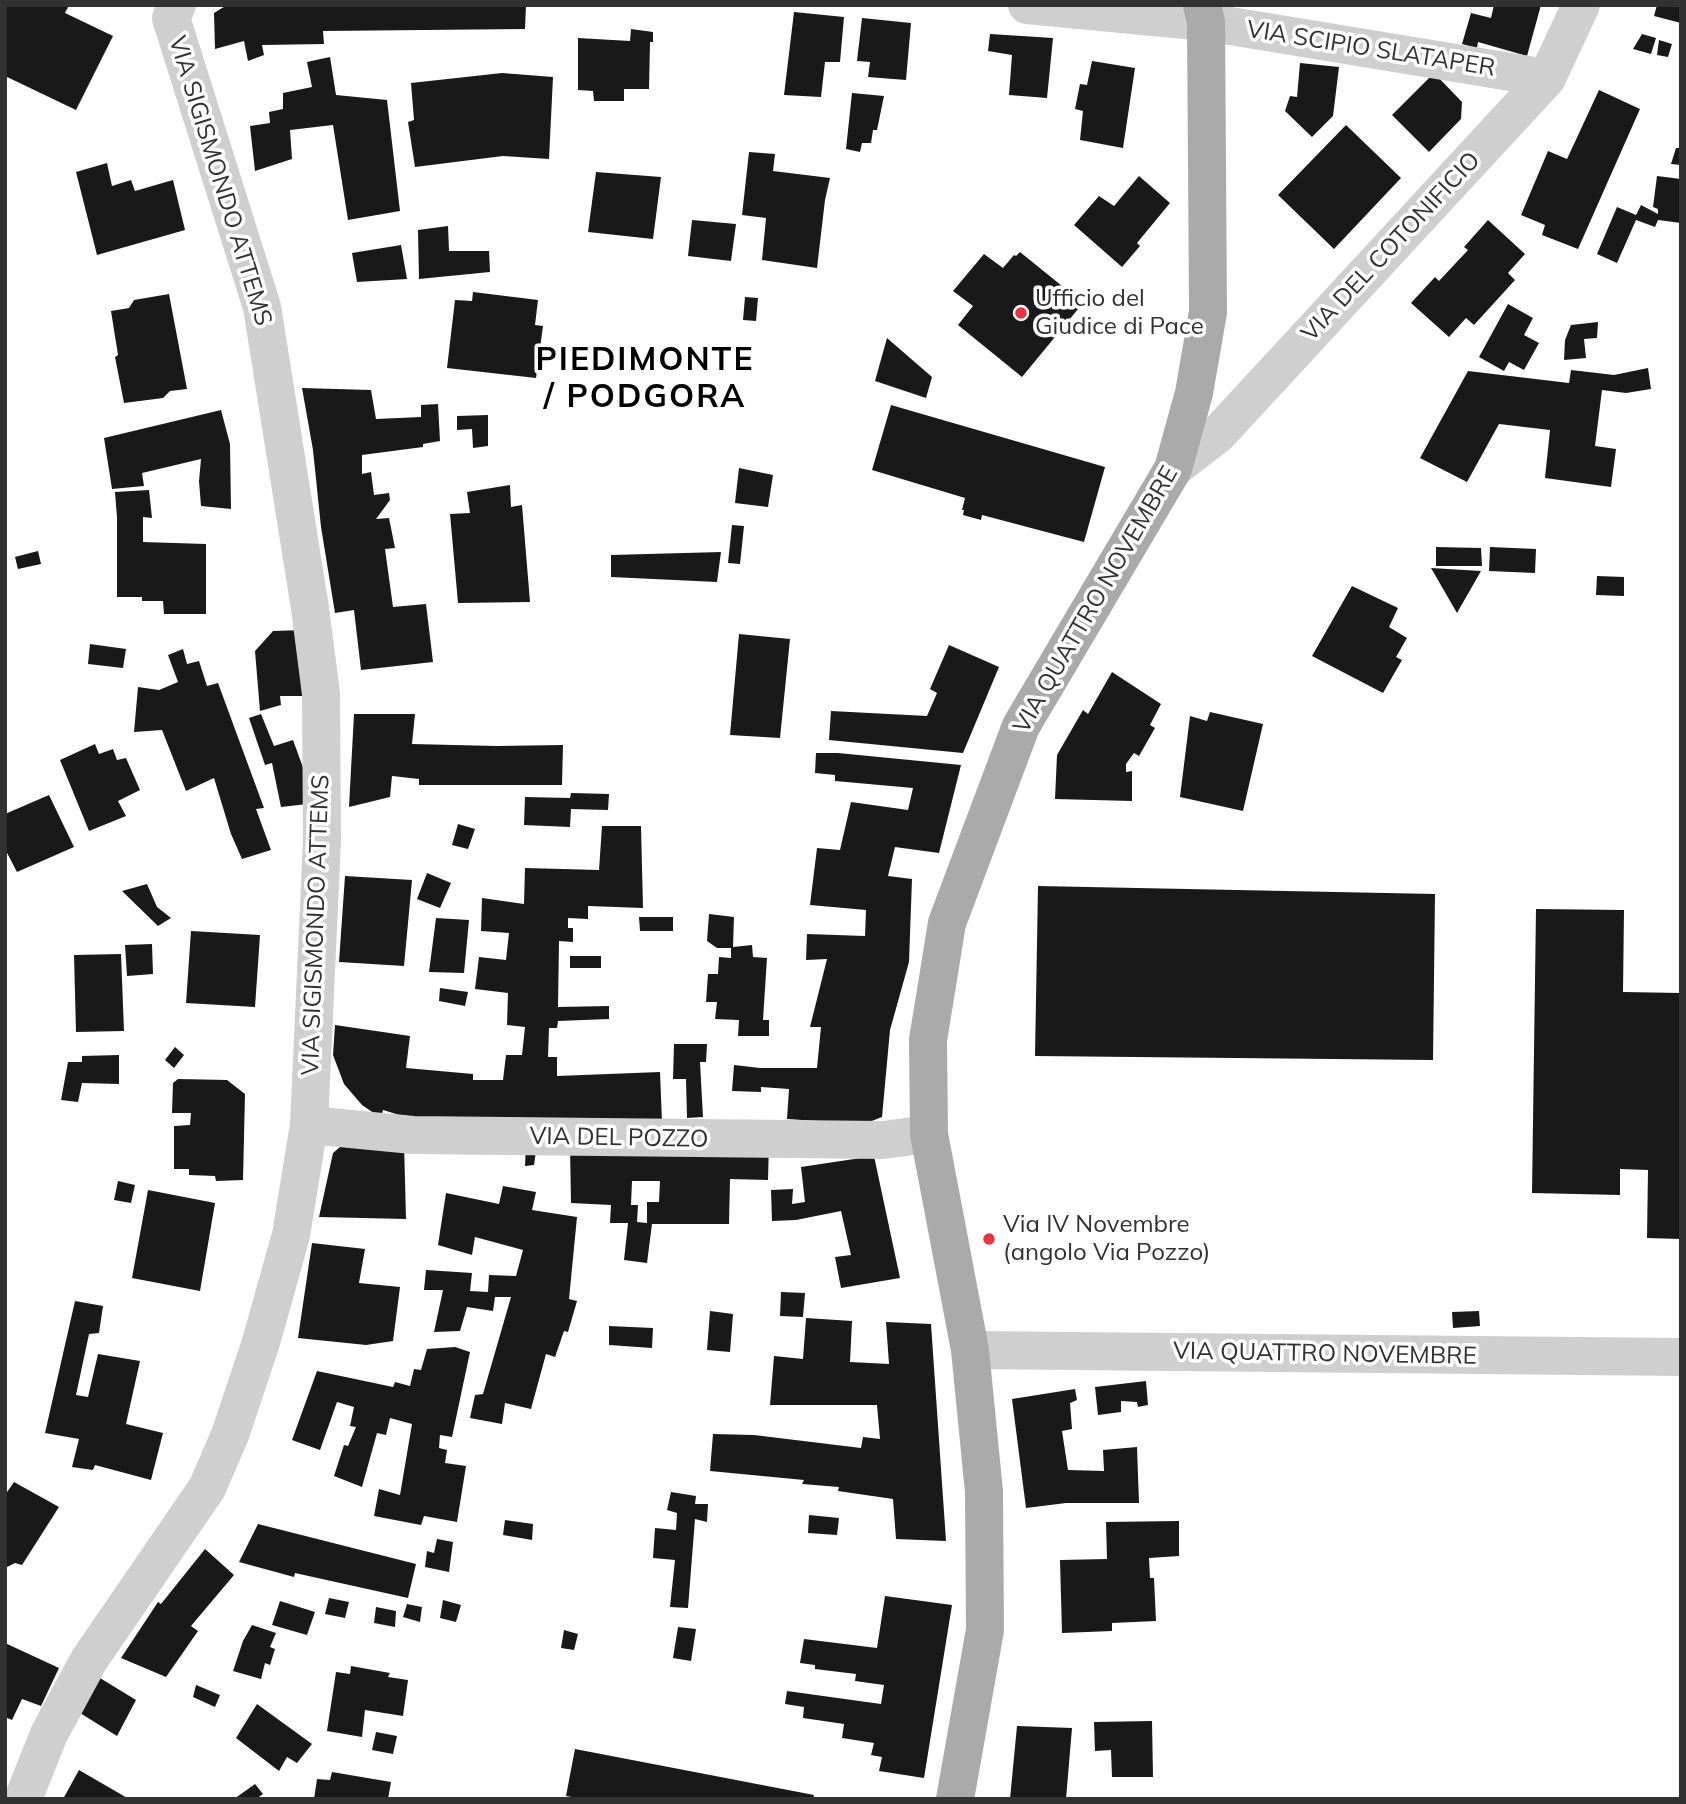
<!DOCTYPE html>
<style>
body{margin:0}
#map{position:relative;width:1686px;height:1804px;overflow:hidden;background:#fff;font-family:Mulish,sans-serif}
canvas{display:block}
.frame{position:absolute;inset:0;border:7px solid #323232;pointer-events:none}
</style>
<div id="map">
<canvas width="1686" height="1804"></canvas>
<div class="frame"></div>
</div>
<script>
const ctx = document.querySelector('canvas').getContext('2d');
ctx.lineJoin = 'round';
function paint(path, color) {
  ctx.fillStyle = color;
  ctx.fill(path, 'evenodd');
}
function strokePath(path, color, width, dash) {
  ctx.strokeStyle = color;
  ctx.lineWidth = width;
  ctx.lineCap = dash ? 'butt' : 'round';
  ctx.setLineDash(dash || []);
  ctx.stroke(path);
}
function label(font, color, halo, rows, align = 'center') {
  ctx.font = font + ' Mulish,sans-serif';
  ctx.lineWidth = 7;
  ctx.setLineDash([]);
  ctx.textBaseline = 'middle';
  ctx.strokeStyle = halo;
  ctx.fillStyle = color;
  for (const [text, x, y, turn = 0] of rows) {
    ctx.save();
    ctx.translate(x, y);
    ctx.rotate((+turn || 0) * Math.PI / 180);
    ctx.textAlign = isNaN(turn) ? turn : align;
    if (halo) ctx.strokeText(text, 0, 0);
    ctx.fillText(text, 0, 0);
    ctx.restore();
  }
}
const building = new Path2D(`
 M 5,5 L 69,5 L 65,13 L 113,36 L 76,110 L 5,76 Z
 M 227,5 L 526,5 L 525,29 L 323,31 L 324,44 L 262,45 L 264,55 L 248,61 L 244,41 L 215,49 L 214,13 Z
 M 1494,5 L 1541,5 L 1527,56 L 1478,42 L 1477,48 L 1462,44 L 1471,13 L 1491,18 Z
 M 1657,5 L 1681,5 L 1681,23 L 1654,16 Z
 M 794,12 L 844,17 L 840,62 L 825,62 L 821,97 L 784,95 Z
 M 862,18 L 911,23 L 906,80 L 868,77 L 870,62 L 857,61 Z
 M 631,29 L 653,32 L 653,42 L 650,42 L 649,89 L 624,89 L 624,101 L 594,101 L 593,91 L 578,90 L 578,38 L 630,41 Z
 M 990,34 L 1053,38 L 1047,98 L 1009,95 L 1012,55 L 988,51 Z
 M 1642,34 L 1656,38 L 1651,54 L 1633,49 Z
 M 1659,40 L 1672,44 L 1668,57 L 1657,55 Z
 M 330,57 L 336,95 L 387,100 L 400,211 L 348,220 L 333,125 L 290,130 L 292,159 L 255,171 L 250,126 L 270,123 L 269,112 L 283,109 L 283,93 L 312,87 L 307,62 Z
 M 1092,61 L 1135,68 L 1123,148 L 1080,140 L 1083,111 L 1075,109 L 1080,84 L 1087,85 Z
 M 1300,63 L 1339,67 L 1333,116 L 1312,137 L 1285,111 L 1290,96 L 1297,97 Z
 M 502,73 L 553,77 L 549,159 L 503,156 L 415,167 L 408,122 L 414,120 L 411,83 Z
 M 1434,73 L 1462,102 L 1461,119 L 1429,152 L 1392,115 Z
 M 1599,90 L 1640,109 L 1578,249 L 1542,235 L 1545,225 L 1521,215 L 1548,151 L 1567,159 Z
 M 852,93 L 884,96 L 877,130 L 873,130 L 871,143 L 862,143 L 860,152 L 846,149 Z
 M 1346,125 L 1401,178 L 1334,249 L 1278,195 Z
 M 1676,148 L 1681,148 L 1681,165 L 1671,164 Z
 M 749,152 L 775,154 L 773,171 L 830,178 L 825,200 L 817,268 L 762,260 L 766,218 L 742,215 Z
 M 107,163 L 112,186 L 131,180 L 135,191 L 173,180 L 185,230 L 97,255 L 76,172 Z
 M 596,172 L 661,177 L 653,239 L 588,232 Z
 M 1139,176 L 1170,203 L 1137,243 L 1140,246 L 1122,267 L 1074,225 L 1099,196 L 1114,206 Z
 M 1657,176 L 1681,179 L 1681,223 L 1658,220 L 1655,227 L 1636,220 L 1617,263 L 1597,254 L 1617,207 L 1636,215 L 1641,205 L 1658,214 L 1658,209 L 1653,207 Z
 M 692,220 L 736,224 L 731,261 L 688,256 Z
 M 1488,220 L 1525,254 L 1508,273 L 1515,280 L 1474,325 L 1466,318 L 1449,337 L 1411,303 L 1435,277 L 1439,281 L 1468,250 L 1464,247 Z
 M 448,226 L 449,251 L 489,251 L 490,272 L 419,279 L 418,230 Z
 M 401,245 L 407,279 L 357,282 L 352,253 Z
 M 1020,252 L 1083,303 L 1022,377 L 958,325 L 973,306 L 953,291 L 984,254 L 1003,268 L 1014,255 L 1016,256 Z
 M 473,292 L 538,300 L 535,325 L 543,326 L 536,378 L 447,368 L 455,300 L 472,301 Z
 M 169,294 L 187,389 L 170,391 L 163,398 L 124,403 L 115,357 L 118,355 L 111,311 L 129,308 L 134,300 Z
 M 745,297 L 758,298 L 756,321 L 743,320 Z
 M 1508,304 L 1533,318 L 1524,335 L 1539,343 L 1524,370 L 1509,362 L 1504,371 L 1479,357 Z
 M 1598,322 L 1597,338 L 1584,339 L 1586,358 L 1564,360 L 1565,340 L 1571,325 Z
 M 887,338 L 932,377 L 926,398 L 875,381 Z
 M 1648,368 L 1651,389 L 1626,393 L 1602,390 L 1595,446 L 1616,449 L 1611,487 L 1545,478 L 1550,430 L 1499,424 L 1467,482 L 1420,458 L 1468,371 L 1569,383 L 1571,370 L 1614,375 Z
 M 302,388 L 371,390 L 376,419 L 421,417 L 421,405 L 438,404 L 440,441 L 423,444 L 423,447 L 362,455 L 362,474 L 371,472 L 374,495 L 389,493 L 390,500 L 376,519 L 389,518 L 395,548 L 385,549 L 393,607 L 426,604 L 433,662 L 361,670 L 354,610 L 335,613 L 321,527 L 313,450 Z
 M 891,405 L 1105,467 L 1084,542 L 982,515 L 981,520 L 963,515 L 964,510 L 962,510 L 965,498 L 872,470 Z
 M 221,410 L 230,444 L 231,509 L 201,506 L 199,481 L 201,459 L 142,473 L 144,486 L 112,489 L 104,438 Z
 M 488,415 L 488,446 L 473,448 L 472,429 L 457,430 L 457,416 Z
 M 739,468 L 773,475 L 768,507 L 735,503 Z
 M 510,485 L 511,507 L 522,505 L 530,602 L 458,603 L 450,514 L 470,513 L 467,492 Z
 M 149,490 L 152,518 L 143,517 L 143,542 L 206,544 L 206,614 L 164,614 L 163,601 L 142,601 L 142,597 L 117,597 L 117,518 L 115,492 Z
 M 732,525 L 744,526 L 740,564 L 728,563 Z
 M 1436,547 L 1481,548 L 1482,566 L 1436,566 Z
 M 1490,547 L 1536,549 L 1535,573 L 1489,571 Z
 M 38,551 L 41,564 L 18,569 L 15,557 Z
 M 721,552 L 717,582 L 611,577 L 611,555 Z
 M 1431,568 L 1481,571 L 1457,613 Z
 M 1597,576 L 1624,577 L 1624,596 L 1596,595 Z
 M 1352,586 L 1398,608 L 1389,627 L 1407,638 L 1396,657 L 1402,660 L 1383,693 L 1312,656 Z
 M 304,630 L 312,696 L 280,696 L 281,705 L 260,711 L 255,651 L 273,631 Z
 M 739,634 L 790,639 L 780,738 L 730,735 Z
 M 90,644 L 126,649 L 123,668 L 88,664 Z
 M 949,645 L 999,667 L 963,753 L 829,740 L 831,711 L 927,716 L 937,693 L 930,689 Z
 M 183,649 L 187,664 L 199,661 L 207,686 L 218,683 L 264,808 L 256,809 L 271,850 L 242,859 L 231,834 L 214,778 L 186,791 L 162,730 L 134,732 L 138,687 L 159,690 L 178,682 L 168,655 Z
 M 1112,672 L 1161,704 L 1150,725 L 1155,728 L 1139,756 L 1134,753 L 1126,764 L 1126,772 L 1132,771 L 1132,801 L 1055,799 L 1057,755 L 1083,710 L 1088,714 Z
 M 1210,712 L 1263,724 L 1243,811 L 1180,797 L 1190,716 L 1207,721 Z
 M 261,714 L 274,746 L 293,740 L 316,803 L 281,807 L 272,763 L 265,765 L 249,718 Z
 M 354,714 L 415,714 L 412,744 L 496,746 L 563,745 L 562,785 L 419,785 L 419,779 L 392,776 L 390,797 L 349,807 Z
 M 95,744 L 99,754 L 113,749 L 117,760 L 126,758 L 140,790 L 118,801 L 126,816 L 89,831 L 60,760 Z
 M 816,753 L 838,753 L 961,765 L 939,853 L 895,847 L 888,876 L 912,879 L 909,962 L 890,1030 L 882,1117 L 864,1124 L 787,1119 L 789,1089 L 761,1087 L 761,1092 L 732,1091 L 734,1065 L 760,1068 L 817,1068 L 821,1027 L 810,1027 L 827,959 L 806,960 L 807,934 L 865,936 L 866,910 L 810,905 L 817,848 L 840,850 L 851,802 L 908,810 L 913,788 L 835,781 L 835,775 L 815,773 Z
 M 571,793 L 609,794 L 608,810 L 571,809 L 570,827 L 524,825 L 525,797 L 570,798 Z
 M 49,795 L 74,847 L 17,872 L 5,849 L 5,814 Z
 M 458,824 L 475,829 L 468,849 L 452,845 Z
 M 602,826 L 641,826 L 643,908 L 588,906 L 588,919 L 568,918 L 568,928 L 573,928 L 573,942 L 559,941 L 558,1007 L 609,1006 L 609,1019 L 558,1021 L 557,1028 L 549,1028 L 548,1057 L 557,1057 L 557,1076 L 660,1072 L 662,1122 L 406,1117 L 383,1110 L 381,1118 L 362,1105 L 344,1084 L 333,1055 L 335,1025 L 410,1036 L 406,1068 L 473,1074 L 473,1080 L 503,1080 L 506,1055 L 522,1055 L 525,1027 L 507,1025 L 508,993 L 475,989 L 479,957 L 506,960 L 509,933 L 481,931 L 482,898 L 524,904 L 525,868 L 599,870 Z
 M 427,873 L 451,883 L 440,908 L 417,899 Z
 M 345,876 L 412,880 L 404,966 L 339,962 Z
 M 147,884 L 157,907 L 171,918 L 158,926 L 122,891 Z
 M 1038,886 L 1435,894 L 1433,1060 L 1035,1056 Z
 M 1536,909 L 1624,910 L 1623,992 L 1681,993 L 1681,1239 L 1647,1238 L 1648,1170 L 1620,1169 L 1620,1195 L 1532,1193 Z
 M 709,914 L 734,917 L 733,947 L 752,945 L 753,957 L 767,958 L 763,1020 L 769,1020 L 769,1036 L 738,1036 L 739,1020 L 715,1019 L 717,1002 L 706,1002 L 708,974 L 718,974 L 719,957 L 731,958 L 731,948 L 717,948 L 707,941 Z
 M 639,917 L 673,917 L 673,931 L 640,931 Z
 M 436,918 L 469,920 L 464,973 L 429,972 Z
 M 191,931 L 260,935 L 255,1007 L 186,1003 Z
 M 152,944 L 153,974 L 127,976 L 125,945 Z
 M 121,954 L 124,1031 L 76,1032 L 74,955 Z
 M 570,956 L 601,956 L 601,968 L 570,968 Z
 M 440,988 L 468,992 L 465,1006 L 439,1001 Z
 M 674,1044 L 707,1044 L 706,1062 L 700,1062 L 703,1117 L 687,1118 L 686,1079 L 673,1079 Z
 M 175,1047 L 184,1055 L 174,1068 L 165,1060 Z
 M 119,1055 L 119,1084 L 82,1083 L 78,1102 L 61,1100 L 68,1062 L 82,1062 L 82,1056 Z
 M 178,1079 L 227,1080 L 245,1094 L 243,1180 L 216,1181 L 215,1176 L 189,1175 L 189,1169 L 174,1169 L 174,1126 L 190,1125 L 191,1113 L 172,1113 L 173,1083 Z
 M 347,1141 L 404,1142 L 406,1219 L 319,1217 L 333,1153 Z
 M 769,1142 L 768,1180 L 730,1179 L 729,1224 L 652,1224 L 647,1263 L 624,1260 L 628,1223 L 610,1223 L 611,1205 L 571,1203 L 570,1147 ZM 632,1181 L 660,1181 L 659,1202 L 647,1202 L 647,1223 L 637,1222 L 638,1205 L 631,1205 Z
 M 526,1144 L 537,1144 L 534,1165 L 525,1166 Z
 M 874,1156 L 900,1278 L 841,1288 L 835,1257 L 851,1255 L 841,1211 L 796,1220 L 772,1221 L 771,1190 L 793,1189 L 792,1204 L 805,1202 L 801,1167 Z
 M 118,1181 L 135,1185 L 131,1203 L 114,1200 Z
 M 503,1186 L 536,1192 L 532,1210 L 577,1217 L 569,1299 L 577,1301 L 568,1332 L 564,1331 L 555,1357 L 546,1354 L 531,1409 L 505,1403 L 502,1424 L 470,1418 L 475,1395 L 483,1394 L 511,1297 L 495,1297 L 493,1311 L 467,1307 L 460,1331 L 434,1332 L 443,1290 L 424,1290 L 426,1270 L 472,1273 L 470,1291 L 488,1292 L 489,1275 L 516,1276 L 523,1250 L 475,1237 L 472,1255 L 438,1245 L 446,1193 L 499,1204 Z
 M 148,1190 L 215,1203 L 200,1291 L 132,1278 Z
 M 312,1243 L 365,1249 L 359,1283 L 400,1287 L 393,1341 L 366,1345 L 298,1338 Z
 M 781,1292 L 805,1293 L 803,1317 L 780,1316 Z
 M 75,1301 L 103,1306 L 99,1333 L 89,1334 L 76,1395 L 88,1397 L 98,1354 L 140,1361 L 126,1424 L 163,1433 L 151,1480 L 95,1465 L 93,1470 L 72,1467 L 79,1439 L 45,1433 Z
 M 710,1311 L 733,1314 L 730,1352 L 707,1350 Z
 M 1479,1311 L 1480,1326 L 1453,1328 L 1452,1312 Z
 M 806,1318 L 852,1321 L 850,1362 L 889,1364 L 886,1322 L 931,1324 L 946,1541 L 896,1539 L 893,1499 L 838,1491 L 839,1487 L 802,1484 L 804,1480 L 710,1471 L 713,1434 L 754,1435 L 861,1448 L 863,1437 L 880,1439 L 877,1405 L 770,1405 L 774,1356 L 803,1359 Z
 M 609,1326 L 653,1328 L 652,1348 L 609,1345 Z
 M 455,1347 L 470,1352 L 452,1437 L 440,1435 L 439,1448 L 447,1450 L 445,1463 L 466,1466 L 457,1522 L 424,1516 L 421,1525 L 374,1516 L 379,1489 L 400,1495 L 412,1424 L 390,1418 L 386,1435 L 377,1433 L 362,1487 L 334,1476 L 344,1445 L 348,1446 L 356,1427 L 350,1426 L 354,1407 L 337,1402 L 320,1450 L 292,1440 L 317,1371 L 393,1387 L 395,1382 L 410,1386 L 414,1369 L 421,1370 L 427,1349 Z
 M 1146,1381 L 1148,1405 L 1138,1407 L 1137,1402 L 1121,1401 L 1121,1412 L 1098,1415 L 1095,1387 Z
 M 1075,1389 L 1077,1400 L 1070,1403 L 1072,1429 L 1062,1431 L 1068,1470 L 1104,1471 L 1103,1450 L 1137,1447 L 1139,1503 L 1066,1503 L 1026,1508 L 1012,1399 Z
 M 14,1482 L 59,1507 L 22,1565 L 15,1563 L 5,1568 L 5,1495 Z
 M 671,1492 L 696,1496 L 695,1504 L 708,1504 L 707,1522 L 695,1519 L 688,1608 L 670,1607 L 675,1560 L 653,1558 L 655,1528 L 676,1530 L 677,1513 L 667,1510 Z
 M 809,1515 L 839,1518 L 837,1535 L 808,1533 Z
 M 505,1520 L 533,1524 L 532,1540 L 503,1535 Z
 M 1179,1521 L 1179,1556 L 1149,1558 L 1150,1578 L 1154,1578 L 1156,1621 L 1112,1623 L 1112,1631 L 1062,1633 L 1060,1560 L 1107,1559 L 1106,1522 Z
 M 258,1524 L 416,1564 L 408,1598 L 295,1573 L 294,1577 L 239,1562 Z
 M 437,1539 L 453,1542 L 449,1572 L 425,1567 L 427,1551 L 434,1553 Z
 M 205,1549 L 234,1575 L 191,1626 L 198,1631 L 166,1677 L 121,1658 L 158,1602 L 161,1604 Z
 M 885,1596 L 952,1605 L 924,1778 L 879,1771 L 882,1757 L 871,1755 L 874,1743 L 842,1738 L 844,1724 L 803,1718 L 804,1707 L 785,1704 L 787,1691 L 881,1704 L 884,1685 L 855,1681 L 856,1674 L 815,1669 L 815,1665 L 800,1663 L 804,1639 L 877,1648 Z
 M 329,1598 L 349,1602 L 345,1618 L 325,1614 Z
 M 443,1600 L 461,1605 L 456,1622 L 440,1618 Z
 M 280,1601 L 315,1612 L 307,1635 L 272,1625 Z
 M 407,1604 L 422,1607 L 420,1622 L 403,1617 Z
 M 376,1607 L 396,1611 L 395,1627 L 374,1623 Z
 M 252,1625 L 276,1633 L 270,1647 L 275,1649 L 270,1665 L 265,1663 L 261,1679 L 233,1671 L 243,1641 Z
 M 678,1627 L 696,1629 L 691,1661 L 673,1658 Z
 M 564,1630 L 578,1634 L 574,1650 L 561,1648 Z
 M 5,1643 L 59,1668 L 41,1706 L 22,1699 L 12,1720 L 5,1717 Z
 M 351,1666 L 390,1673 L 388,1677 L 408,1680 L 403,1716 L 365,1710 L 362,1737 L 327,1731 L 336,1672 L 350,1674 Z
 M 100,1678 L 136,1700 L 117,1736 L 80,1713 Z
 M 196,1685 L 220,1695 L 215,1707 L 193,1697 Z
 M 257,1704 L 312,1744 L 297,1763 L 287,1757 L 279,1771 L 236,1738 Z
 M 1152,1721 L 1153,1777 L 1112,1777 L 1111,1750 L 1095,1751 L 1094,1722 Z
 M 1017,1726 L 1072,1728 L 1066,1799 L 1010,1799 Z
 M 376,1732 L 397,1736 L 393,1754 L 372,1750 Z
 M 575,1749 L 814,1795 L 813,1799 L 582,1799 L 566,1796 Z
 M 79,1770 L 129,1799 L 63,1799 Z
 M 332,1772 L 391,1782 L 388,1799 L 314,1799 L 317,1779 L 330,1780 Z
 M 255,1784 L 263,1794 L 256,1799 L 234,1799 Z`);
const minor = new Path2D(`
 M 1027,5 L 1206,22 L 1547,78
 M 1173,469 L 1218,434 L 1547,78 L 1581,5
 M 309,1125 L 413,1135 L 883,1140 L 929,1134
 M 970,1350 L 1681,1357
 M 23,1799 L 49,1734 L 89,1660 L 207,1488 L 230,1435 L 261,1342 L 291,1235 L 309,1125 L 322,840 L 321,694 L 310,608 L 262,307 L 171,18 L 177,5`);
const major = new Path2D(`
 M 955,1799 L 985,1630 L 984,1492 L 970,1350 L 929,1134 L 928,1040 L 947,923 L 1021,726 L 1173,469 L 1194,393 L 1208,312 L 1206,22 L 1202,5`);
const markers = [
 [1021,313,7,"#ed3140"],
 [989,1239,7,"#ed3140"]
];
const streetNames = [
 ["VIA SCIPIO SLATAPER",1371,49,9],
 ["VIA SIGISMONDO ATTEMS",220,181,73],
 ["VIA DEL COTONIFICIO",1391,247,-47],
 ["VIA QUATTRO NOVEMBRE",1096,600,-60],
 ["VIA SIGISMONDO ATTEMS",316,925,-88],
 ["VIA DEL POZZO",619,1138,1],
 ["VIA QUATTRO NOVEMBRE",1325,1354,1]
];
const poiNames = [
 ["Ufficio del",1035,299],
 ["Giudice di Pace",1035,327],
 ["Via IV Novembre",1003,1225],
 ["(angolo Via Pozzo)",1003,1253]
];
const districtNames = [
 ["PIEDIMONTE",645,360],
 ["/ PODGORA",645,397]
];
paint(building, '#191919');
strokePath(minor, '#cfcfcf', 38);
strokePath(major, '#aaa', 38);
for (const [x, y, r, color] of markers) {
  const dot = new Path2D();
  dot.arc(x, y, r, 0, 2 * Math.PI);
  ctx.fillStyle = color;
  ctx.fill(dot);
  strokePath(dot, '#fff', 2.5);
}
label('24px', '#323232', '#fff', streetNames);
label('24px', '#323232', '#fff', poiNames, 'left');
ctx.letterSpacing = '2px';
label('bold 32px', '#000', '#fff', districtNames);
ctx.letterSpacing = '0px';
</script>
